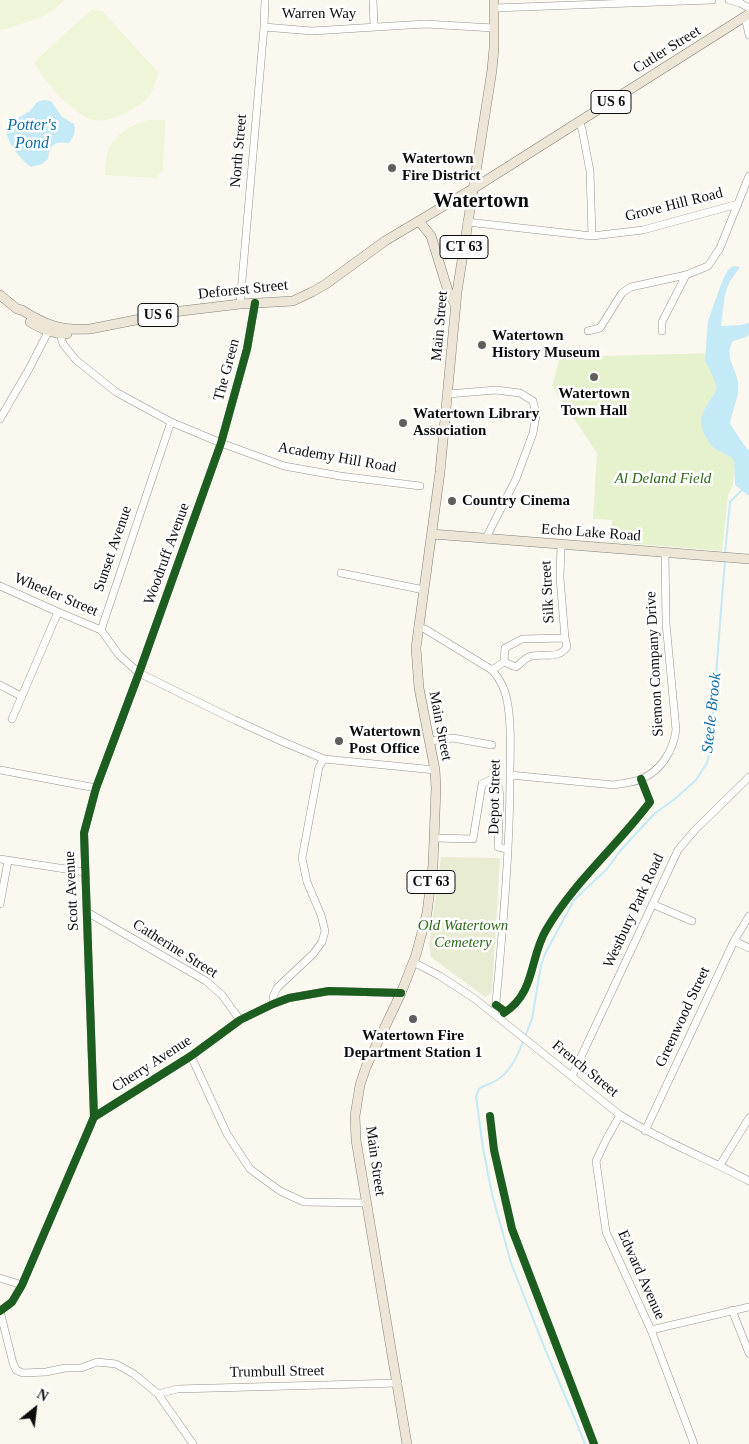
<!DOCTYPE html>
<style>
body{margin:0}
#map{position:relative;width:749px;height:1444px;overflow:hidden;background:#fbf8f0;font-family:Georgia,serif}
canvas{display:block}
.north{position:absolute;left:10px;top:1384px;width:50px;height:50px;-webkit-text-stroke:4px #fff;paint-order:stroke;rotate:29deg;font-size:14px;font-weight:700;line-height:20px;text-align:center;color:#0d0d0d}
.north::after{content:'';display:block;margin:auto;width:18px;height:22px;background:#0d0d0d;clip-path:polygon(50% 0,100% 100%,50% 72%,0 100%)}
</style>
<div id="map">
<canvas width="749" height="1444"></canvas>
<div class="north">N</div>
</div>
<script>
const ctx = document.querySelector('canvas').getContext('2d');
ctx.lineJoin = 'round';
function paint(path, color) {
  ctx.fillStyle = color;
  ctx.fill(path, 'evenodd');
}
function strokePath(path, color, width, dash) {
  ctx.strokeStyle = color;
  ctx.lineWidth = width;
  ctx.lineCap = dash ? 'butt' : 'round';
  ctx.setLineDash(dash || []);
  ctx.stroke(path);
}
function label(font, color, halo, rows, align = 'center') {
  ctx.font = font + ' Georgia,serif';
  ctx.lineWidth = 5;
  ctx.setLineDash([]);
  ctx.textBaseline = 'middle';
  ctx.strokeStyle = halo;
  ctx.fillStyle = color;
  for (const [text, x, y, turn = 0] of rows) {
    ctx.save();
    ctx.translate(x, y);
    ctx.rotate((+turn || 0) * Math.PI / 180);
    ctx.textAlign = isNaN(turn) ? turn : align;
    if (halo) ctx.strokeText(text, 0, 0);
    ctx.fillText(text, 0, 0);
    ctx.restore();
  }
}
const green = new Path2D(`
 M 718,353 L 722,404 L 735,456 L 733,485 L 728,496 L 722,551 L 612,542 L 612,520 L 593,519 L 597,453 L 552,386 L 560,357 Z`);
const cemetery = new Path2D(`
 M 441,857 L 500,858 L 492,992 L 485,997 L 431,957 L 429,945 Z`);
const pitch = new Path2D(`
 M 0,0 L 64,0 C 48,19 23,23 0,30 Z
 M 92,9 L 103,12 L 158,72 C 152,96 149,101 127,112 C 117,117 105,122 94,120 C 79,118 50,88 42,75 C 39,71 37,66 34,62 Z
 M 149,120 L 165,120 L 163,170 L 156,178 L 105,175 C 105,168 106,161 107,154 C 113,134 131,125 149,120 Z`);
const water = new Path2D(`
 M 44,100 L 51,101 L 62,117 L 74,124 C 76,132 74,136 69,143 C 56,141 49,144 48,159 L 42,164 L 31,167 C 19,158 7,143 6,129 L 9,123 L 30,111 L 37,102 Z
 M 733,266 L 740,267 C 737,272 732,277 729,283 C 723,296 723,312 721,326 L 741,325 L 749,323 L 749,334 L 746,337 L 733,341 C 724,358 735,365 738,382 C 740,396 732,410 730,424 L 747,449 L 749,450 L 749,496 L 735,485 L 734,461 L 731,457 L 714,448 L 708,441 L 702,429 L 701,419 L 705,408 L 715,393 L 717,387 L 710,370 L 705,361 L 708,321 L 723,279 L 728,270 Z`);
const stream = new Path2D(`
 M 725,553 L 730,502 L 742,490 L 749,491
 M 525,1037 L 532,1019 L 541,965 L 545,954 L 574,900 L 607,869 L 620,851 L 654,814 L 676,798 L 696,780 L 707,763 L 710,751 L 725,560
 M 523,1041 C 518,1056 511,1071 497,1080 C 491,1084 484,1085 479,1089 L 476,1096 L 483,1148 L 492,1194 L 511,1263 L 545,1349 L 577,1424 L 585,1444`);
const minor = new Path2D(`
 M 373,0 L 374,26
 M 729,0 L 740,3 L 749,8
 M 494,8 L 712,0
 M 745,17 L 749,35
 M 264,27 L 312,31 L 425,24 L 494,28
 M 579,122 L 582,129 L 590,171 L 592,236
 M 467,222 L 592,236 L 643,230 L 738,204
 M 240,304 L 264,27 L 265,0
 M 588,331 L 600,328 L 622,293 L 631,287 L 686,275 L 708,266 L 720,248 L 749,176
 M 662,331 L 662,322 L 686,275
 M 60,334 L 63,344 L 76,360 L 116,392 L 171,422 L 221,443 L 284,466 L 340,476 L 420,486
 M 448,394 L 496,390 L 520,393 L 533,401 L 536,415 L 533,433 L 516,479 L 486,538
 M 0,419 L 29,369 L 50,328
 M 341,573 L 424,590
 M 0,586 L 58,612 L 101,630
 M 418,627 L 425,629 L 492,670 C 500,679 505,689 507,700 C 512,725 510,751 510,776 C 510,855 502,935 495,1014
 M 101,630 L 119,655 L 139,673 L 235,720 L 281,741 L 324,759 L 435,770
 M 101,630 L 171,422
 M 504,662 L 516,667 C 520,664 524,659 529,657 C 542,652 557,661 567,647 L 565,638
 M 492,670 L 504,662 L 505,648 L 522,639 L 565,638 L 560,578 L 561,545
 M 0,685 L 21,696
 M 12,719 L 58,612
 M 430,741 L 453,738 L 492,745
 M 0,770 L 96,788
 M 510,775 L 614,785 C 623,783 632,783 641,779 C 661,771 673,751 676,730 L 666,623 L 665,552
 M 494,778 L 498,785 L 500,795 L 498,847 L 507,849
 M 494,778 L 494,769
 M 435,838 L 473,839 L 482,784 L 494,778
 M 0,859 L 85,872
 M 0,904 L 8,861
 M 652,904 L 692,921
 M 87,912 L 206,981 L 222,995 L 240,1020
 M 734,941 L 749,948
 M 413,962 L 440,976 L 475,999 L 620,1115 C 661,1141 707,1158 749,1181
 M 273,1004 L 273,997 L 277,988 L 313,954 L 322,942 L 325,931 L 321,915 L 307,882 L 302,858 L 319,767 L 324,759
 M 191,1056 L 227,1134 L 250,1169 L 280,1191 L 304,1202 L 367,1203
 M 572,1076 L 678,850 L 695,830 L 749,777
 M 620,1115 L 606,1140 L 596,1161 L 606,1232 L 651,1330 L 694,1444
 M 94,1117 L 84,833 L 96,788 L 139,673 L 221,443 L 247,349 L 255,303
 M 645,1131 L 734,941 L 749,916
 M 720,1165 L 749,1118
 M 0,1278 L 22,1285
 M 732,1310 L 749,1353
 M 0,1311 L 12,1302 L 22,1285 L 94,1117 L 191,1056 L 240,1020 L 273,1004 L 289,998 L 329,991 L 401,993
 M 0,1311 L 13,1363 L 16,1370 L 23,1373 L 46,1372 L 65,1368 L 81,1368 L 97,1362 L 116,1364 L 134,1374 L 158,1394 L 193,1444
 M 651,1330 L 749,1307
 M 158,1394 L 177,1389 L 398,1383`);
const major = new Path2D(`
 M 419,221 L 431,236 L 448,291 L 455,304
 M 0,295 L 17,309 L 22,310 C 45,325 62,331 90,329 L 181,311 L 240,304 L 293,301 L 312,292 L 326,284 L 385,241 L 479,185 L 749,14
 M 30,322 C 42,329 52,334 67,334
 M 432,534 L 749,559
 M 407,1444 L 356,1140 L 355,1116 L 360,1085 L 366,1067 L 401,993 L 416,955 L 427,913 L 433,865 L 436,788 L 435,770 L 419,688 L 416,648 L 440,472 L 457,292 L 492,70 L 494,48 L 494,0`);
const cycleway = new Path2D(`
 M 496,1005 L 503,1010 L 504,1013 C 536,992 529,959 546,930 C 574,882 617,846 650,802 L 641,779
 M 490,1116 L 494,1150 L 512,1229 L 594,1444
 M 94,1117 L 84,833 L 96,788 L 139,673 L 221,443 L 247,349 L 255,303
 M 0,1311 L 12,1302 L 22,1285 L 94,1117 L 191,1056 L 240,1020 L 273,1004 L 289,998 L 329,991 L 401,993`);
const markers = [
 [392,168,5,"#605f5c"],
 [482,345,5,"#605f5c"],
 [594,377,5,"#605f5c"],
 [403,423,5,"#605f5c"],
 [452,501,5,"#605f5c"],
 [339,741,5,"#605f5c"],
 [413,1019,5,"#605f5c"]
];
const shields = [
 [611,102,40],
 [464,247,48],
 [158,315,40],
 [431,882,48]
];
const shieldNames = [
 ["US 6",611,102],
 ["CT 63",464,247],
 ["US 6",158,315],
 ["CT 63",431,882]
];
const streetNames = [
 ["Warren Way",319,14],
 ["Cutler Street",667,50,-32],
 ["North Street",239,151,-85],
 ["Grove Hill Road",674,205,-14],
 ["Deforest Street",243,290,-6],
 ["Main Street",440,326,-85],
 ["The Green",227,370,-75],
 ["Academy Hill Road",337,458,10],
 ["Echo Lake Road",591,533,4],
 ["Sunset Avenue",113,549,-71],
 ["Woodruff Avenue",167,554,-70],
 ["Silk Street",548,592,-93],
 ["Wheeler Street",56,595,23],
 ["Siemon Company Drive",655,664,-93],
 ["Main Street",440,726,79],
 ["Depot Street",495,797,-89],
 ["Scott Avenue",72,891,-93],
 ["Westbury Park Road",634,911,-65],
 ["Catherine Street",175,949,32],
 ["Greenwood Street",683,1017,-65],
 ["Cherry Avenue",152,1064,-33],
 ["French Street",585,1069,39],
 ["Main Street",375,1161,82],
 ["Edward Avenue",641,1275,66],
 ["Trumbull Street",277,1372,-1]
];
const poiNames = [
 ["Watertown",402,159],
 ["Fire District",402,176],
 ["Watertown",492,336],
 ["History Museum",492,353],
 ["Watertown",594,394,"center"],
 ["Town Hall",594,411,"center"],
 ["Watertown Library",413,414],
 ["Association",413,431],
 ["Country Cinema",462,501],
 ["Watertown",349,732],
 ["Post Office",349,749],
 ["Watertown Fire",413,1036,"center"],
 ["Department Station 1",413,1053,"center"]
];
const parkNames = [
 ["Al Deland Field",663,479],
 ["Old Watertown",463,926],
 ["Cemetery",463,943]
];
const waterNames = [
 ["Potter's",32,126],
 ["Pond",32,144],
 ["Steele Brook",712,713,-84]
];
const districtNames = [
 ["Watertown",481,202]
];
paint(green, '#e6f1ce');
paint(cemetery, '#e8ecd3');
paint(pitch, '#eff5d9');
paint(water, '#c4e9f7');
strokePath(stream, '#c4e9f7', 2);
strokePath(minor, '#94938f', 8);
strokePath(major, '#81807c', 10);
strokePath(minor, '#fefefd', 7);
strokePath(major, '#ede6d7', 9);
strokePath(cycleway, '#1b5e20', 8);
for (const [x, y, r, color] of markers) {
  const dot = new Path2D();
  dot.arc(x, y, r, 0, 2 * Math.PI);
  ctx.fillStyle = color;
  ctx.fill(dot);
  strokePath(dot, '#fff', 2);
}
for (const [x, y, w] of shields) {
  const box = new Path2D();
  box.roundRect(x - w / 2, y - 11.5, w, 23, 4);
  ctx.fillStyle = '#fff';
  ctx.fill(box);
  strokePath(box, '#0d0d0d', 1);
}
label('bold 14px', '#0d0d0d', null, shieldNames);
label('15px', '#0d0d0d', '#fff', streetNames);
label('bold 15px', '#0d0d0d', '#fff', poiNames, 'left');
label('italic 15px', '#2e6819', '#fff', parkNames);
label('italic 16px', '#0e6da6', '#fff', waterNames);
label('bold 20px', '#0d0d0d', '#fff', districtNames);
</script>
